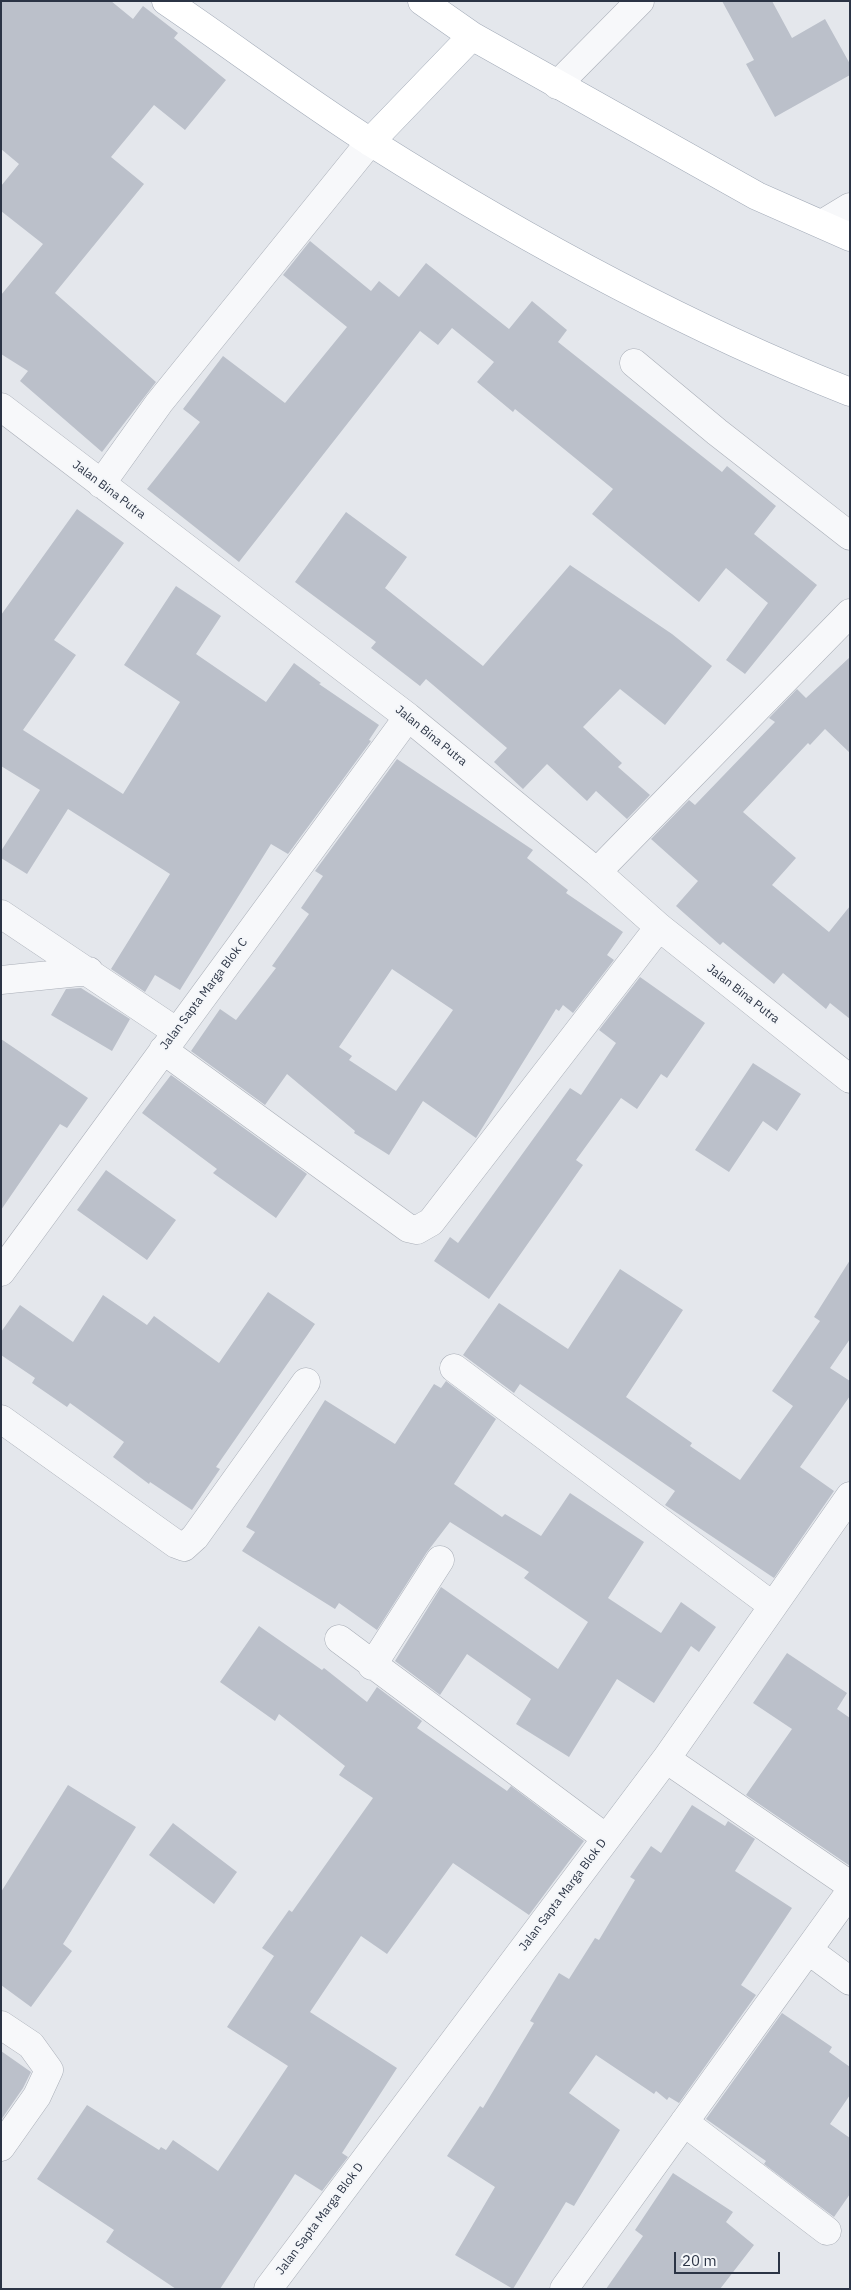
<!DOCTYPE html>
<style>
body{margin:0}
#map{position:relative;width:851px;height:2290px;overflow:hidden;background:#e4e7ec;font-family:"IBM Plex Sans",sans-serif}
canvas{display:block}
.frame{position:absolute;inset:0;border:2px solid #2b3445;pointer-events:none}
.scale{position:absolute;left:674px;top:2252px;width:106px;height:22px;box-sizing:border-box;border:2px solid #2b3445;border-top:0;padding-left:6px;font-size:15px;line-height:18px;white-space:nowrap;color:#2b3445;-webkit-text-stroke:4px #f4f6f9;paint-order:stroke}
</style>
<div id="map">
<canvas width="851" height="2290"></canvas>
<div class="frame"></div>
<div class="scale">20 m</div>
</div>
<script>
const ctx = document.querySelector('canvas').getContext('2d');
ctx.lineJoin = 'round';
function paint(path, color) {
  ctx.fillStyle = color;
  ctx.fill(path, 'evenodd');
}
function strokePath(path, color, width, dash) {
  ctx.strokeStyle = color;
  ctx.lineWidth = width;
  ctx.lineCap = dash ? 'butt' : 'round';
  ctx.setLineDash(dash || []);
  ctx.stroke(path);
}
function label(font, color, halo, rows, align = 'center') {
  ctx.font = font + ' "IBM Plex Sans",sans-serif';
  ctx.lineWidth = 4;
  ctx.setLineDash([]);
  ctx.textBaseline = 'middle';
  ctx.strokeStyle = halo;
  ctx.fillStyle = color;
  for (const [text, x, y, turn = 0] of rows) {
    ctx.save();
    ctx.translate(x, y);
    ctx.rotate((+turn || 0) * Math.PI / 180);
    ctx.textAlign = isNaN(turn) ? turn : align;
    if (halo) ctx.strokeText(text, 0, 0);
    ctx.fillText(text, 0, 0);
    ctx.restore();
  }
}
const building = new Path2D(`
 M 1,1 L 111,1 L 133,19 L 143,6 L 178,33 L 174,38 L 226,80 L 185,130 L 154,105 L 111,157 L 144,184 L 55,293 L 156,382 L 102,452 L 20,381 L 28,371 L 1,354 L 1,295 L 43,244 L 1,211 L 1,186 L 19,164 L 1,149 Z
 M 722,1 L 772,1 L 792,38 L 825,19 L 850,64 L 850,75 L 775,117 L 746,64 L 754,60 Z
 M 310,241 L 371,291 L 379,281 L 399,297 L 426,263 L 509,329 L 532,301 L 567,330 L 558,342 L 722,472 L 727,466 L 776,506 L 754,534 L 817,585 L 745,674 L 726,660 L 768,603 L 726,568 L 699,602 L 592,514 L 613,489 L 515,409 L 513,412 L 477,382 L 494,362 L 452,328 L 438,345 L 420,331 L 239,562 L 147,489 L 200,422 L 183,409 L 223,356 L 285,403 L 347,327 L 283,275 Z
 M 77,509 L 124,543 L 54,640 L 76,655 L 23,730 L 123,794 L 180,702 L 124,665 L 176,586 L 221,616 L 196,654 L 266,702 L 294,663 L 321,683 L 319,684 L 379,725 L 369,740 L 371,741 L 288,854 L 271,844 L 180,990 L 155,975 L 145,992 L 111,969 L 170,874 L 68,809 L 27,874 L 1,858 L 1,851 L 40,790 L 1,766 L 1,615 Z
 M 346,512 L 407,557 L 385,588 L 483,666 L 570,565 L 672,634 L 712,666 L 665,725 L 620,689 L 583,727 L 622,763 L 618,767 L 650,795 L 627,819 L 596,791 L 587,801 L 547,764 L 523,789 L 494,762 L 507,748 L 426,679 L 420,686 L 371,648 L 376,642 L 295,582 Z
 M 850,657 L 850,753 L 825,729 L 810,745 L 808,743 L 743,812 L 796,858 L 772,885 L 829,932 L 850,906 L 850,1019 L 830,1003 L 826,1009 L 783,973 L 774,984 L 723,942 L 720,945 L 676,906 L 698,881 L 651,839 L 689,800 L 695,805 L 775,722 L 769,718 L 797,689 L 806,698 Z
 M 397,759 L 533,850 L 527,858 L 568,890 L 566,893 L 623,932 L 607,955 L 614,960 L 573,1013 L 563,1005 L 559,1011 L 556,1009 L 476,1138 L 423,1101 L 389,1155 L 354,1133 L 355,1131 L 287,1074 L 265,1105 L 191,1051 L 220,1009 L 236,1020 L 276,968 L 272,966 L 309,914 L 301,908 L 323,876 L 315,871 ZM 392,969 L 453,1010 L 396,1091 L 349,1060 L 352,1056 L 339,1047 Z
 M 640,977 L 705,1023 L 667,1078 L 661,1074 L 637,1109 L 621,1098 L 576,1160 L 583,1165 L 489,1299 L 434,1261 L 450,1237 L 458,1243 L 570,1088 L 581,1095 L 616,1043 L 599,1030 Z
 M 81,988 L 130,1019 L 112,1051 L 51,1015 L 66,989 Z
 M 1,1039 L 88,1098 L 67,1128 L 60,1124 L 1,1210 Z
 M 753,1063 L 801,1094 L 777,1131 L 763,1121 L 729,1172 L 695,1150 Z
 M 171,1075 L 307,1174 L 276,1218 L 213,1173 L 217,1169 L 142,1113 Z
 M 106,1170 L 176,1220 L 147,1260 L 77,1210 Z
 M 850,1260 L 850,1339 L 830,1368 L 850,1381 L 850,1396 L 800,1467 L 834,1491 L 774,1578 L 665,1505 L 675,1491 L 520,1384 L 514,1393 L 463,1355 L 499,1303 L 568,1349 L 620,1269 L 683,1310 L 626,1397 L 692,1443 L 690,1446 L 740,1480 L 793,1406 L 772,1391 L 820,1321 L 814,1317 Z
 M 268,1292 L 315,1324 L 216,1467 L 220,1469 L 192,1510 L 150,1482 L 149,1484 L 113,1457 L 124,1442 L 70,1403 L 67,1407 L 32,1383 L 35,1378 L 1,1355 L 1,1332 L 20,1305 L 73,1342 L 103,1295 L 147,1325 L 154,1316 L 219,1363 Z
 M 446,1381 L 496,1419 L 454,1484 L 502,1517 L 505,1514 L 541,1536 L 570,1493 L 644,1542 L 608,1598 L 661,1633 L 681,1602 L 716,1627 L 699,1652 L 691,1646 L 654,1703 L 617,1679 L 569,1757 L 516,1724 L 531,1699 L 467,1654 L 440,1695 L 395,1661 L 441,1587 L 558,1669 L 588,1622 L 524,1578 L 529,1572 L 450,1522 L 427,1552 L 377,1630 L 339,1603 L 335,1609 L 242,1551 L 255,1532 L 246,1527 L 325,1400 L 395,1444 L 434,1384 L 441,1388 Z
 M 259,1626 L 322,1670 L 324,1668 L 367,1702 L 377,1687 L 422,1721 L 417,1728 L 507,1791 L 511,1786 L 584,1841 L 529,1915 L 453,1863 L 387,1954 L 361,1936 L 310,2012 L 397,2068 L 342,2153 L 348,2157 L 322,2191 L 295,2174 L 220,2289 L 176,2289 L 106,2242 L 114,2230 L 37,2179 L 87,2105 L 159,2150 L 161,2147 L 166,2150 L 173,2140 L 218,2171 L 288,2066 L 227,2027 L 274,1956 L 262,1948 L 289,1910 L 292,1912 L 373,1798 L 339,1775 L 345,1766 L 279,1714 L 275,1721 L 220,1682 Z
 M 787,1653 L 847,1693 L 837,1709 L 850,1718 L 850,1866 L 746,1795 L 792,1729 L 753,1703 Z
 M 68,1785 L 136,1827 L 63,1944 L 72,1951 L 31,2007 L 1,1985 L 1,1892 Z
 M 692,1805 L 725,1826 L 728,1821 L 755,1839 L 735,1871 L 792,1908 L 741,1985 L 756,1995 L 679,2103 L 669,2097 L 667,2100 L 656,2091 L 654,2094 L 596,2055 L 569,2093 L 620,2130 L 574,2206 L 566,2202 L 513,2289 L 455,2255 L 495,2187 L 447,2156 L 480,2106 L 483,2108 L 534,2023 L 530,2021 L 559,1973 L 569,1979 L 595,1938 L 599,1940 L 635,1880 L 630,1877 L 651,1846 L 661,1853 Z
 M 173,1823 L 237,1872 L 214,1904 L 149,1855 Z
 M 782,2013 L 832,2047 L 829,2052 L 850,2067 L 850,2095 L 830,2124 L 850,2138 L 850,2194 L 834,2217 L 764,2164 L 766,2161 L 706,2119 Z
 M 1,2051 L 31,2072 L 23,2088 L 1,2120 Z
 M 673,2173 L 733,2212 L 726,2222 L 754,2245 L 720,2289 L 606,2289 L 643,2236 L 635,2230 Z`);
const minor = new Path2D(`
 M 557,85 L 640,1
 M 822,224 L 850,207
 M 634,363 L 717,432 L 850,536
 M 1,407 L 408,717 L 597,872 L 659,927 L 850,1079
 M 101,484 L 159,403 L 370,142
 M 597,872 L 850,613
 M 1,914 L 177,1032
 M 1,980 L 89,971
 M 163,1050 L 408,1228 L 417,1230 L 431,1222 L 659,927
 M 1,1272 L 408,717
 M 454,1368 L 773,1606
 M 1,1419 L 176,1544 L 184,1547 L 195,1537 L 306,1382
 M 339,1639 L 606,1838
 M 372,1666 L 440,1560
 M 666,1759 L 850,1885
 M 808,1950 L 850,1981
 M 1,2025 L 31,2045 L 49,2070 L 37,2096 L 1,2147
 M 684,2122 L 827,2231
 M 268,2289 L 666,1759 L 850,1496
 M 564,2289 L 850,1892`);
const major = new Path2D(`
 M 166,1 C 235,48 302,98 372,143 C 524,239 683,326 850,392
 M 422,1 L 472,36 L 757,196 L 850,237
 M 370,142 L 472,36`);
const streetNames = [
 ["Jalan Bina Putra",109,490,37],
 ["Jalan Bina Putra",431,736,39],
 ["Jalan Sapta Marga Blok C",204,994,-53],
 ["Jalan Bina Putra",743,994,38],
 ["Jalan Sapta Marga Blok D",563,1895,-53],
 ["Jalan Sapta Marga Blok D",320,2219,-53]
];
paint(building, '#bbc0ca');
strokePath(minor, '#a9aeb7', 29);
strokePath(major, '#a3abb8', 29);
strokePath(minor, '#f7f8fa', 28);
strokePath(major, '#fff', 28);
label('12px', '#2b3445', '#f4f6f9', streetNames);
</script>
